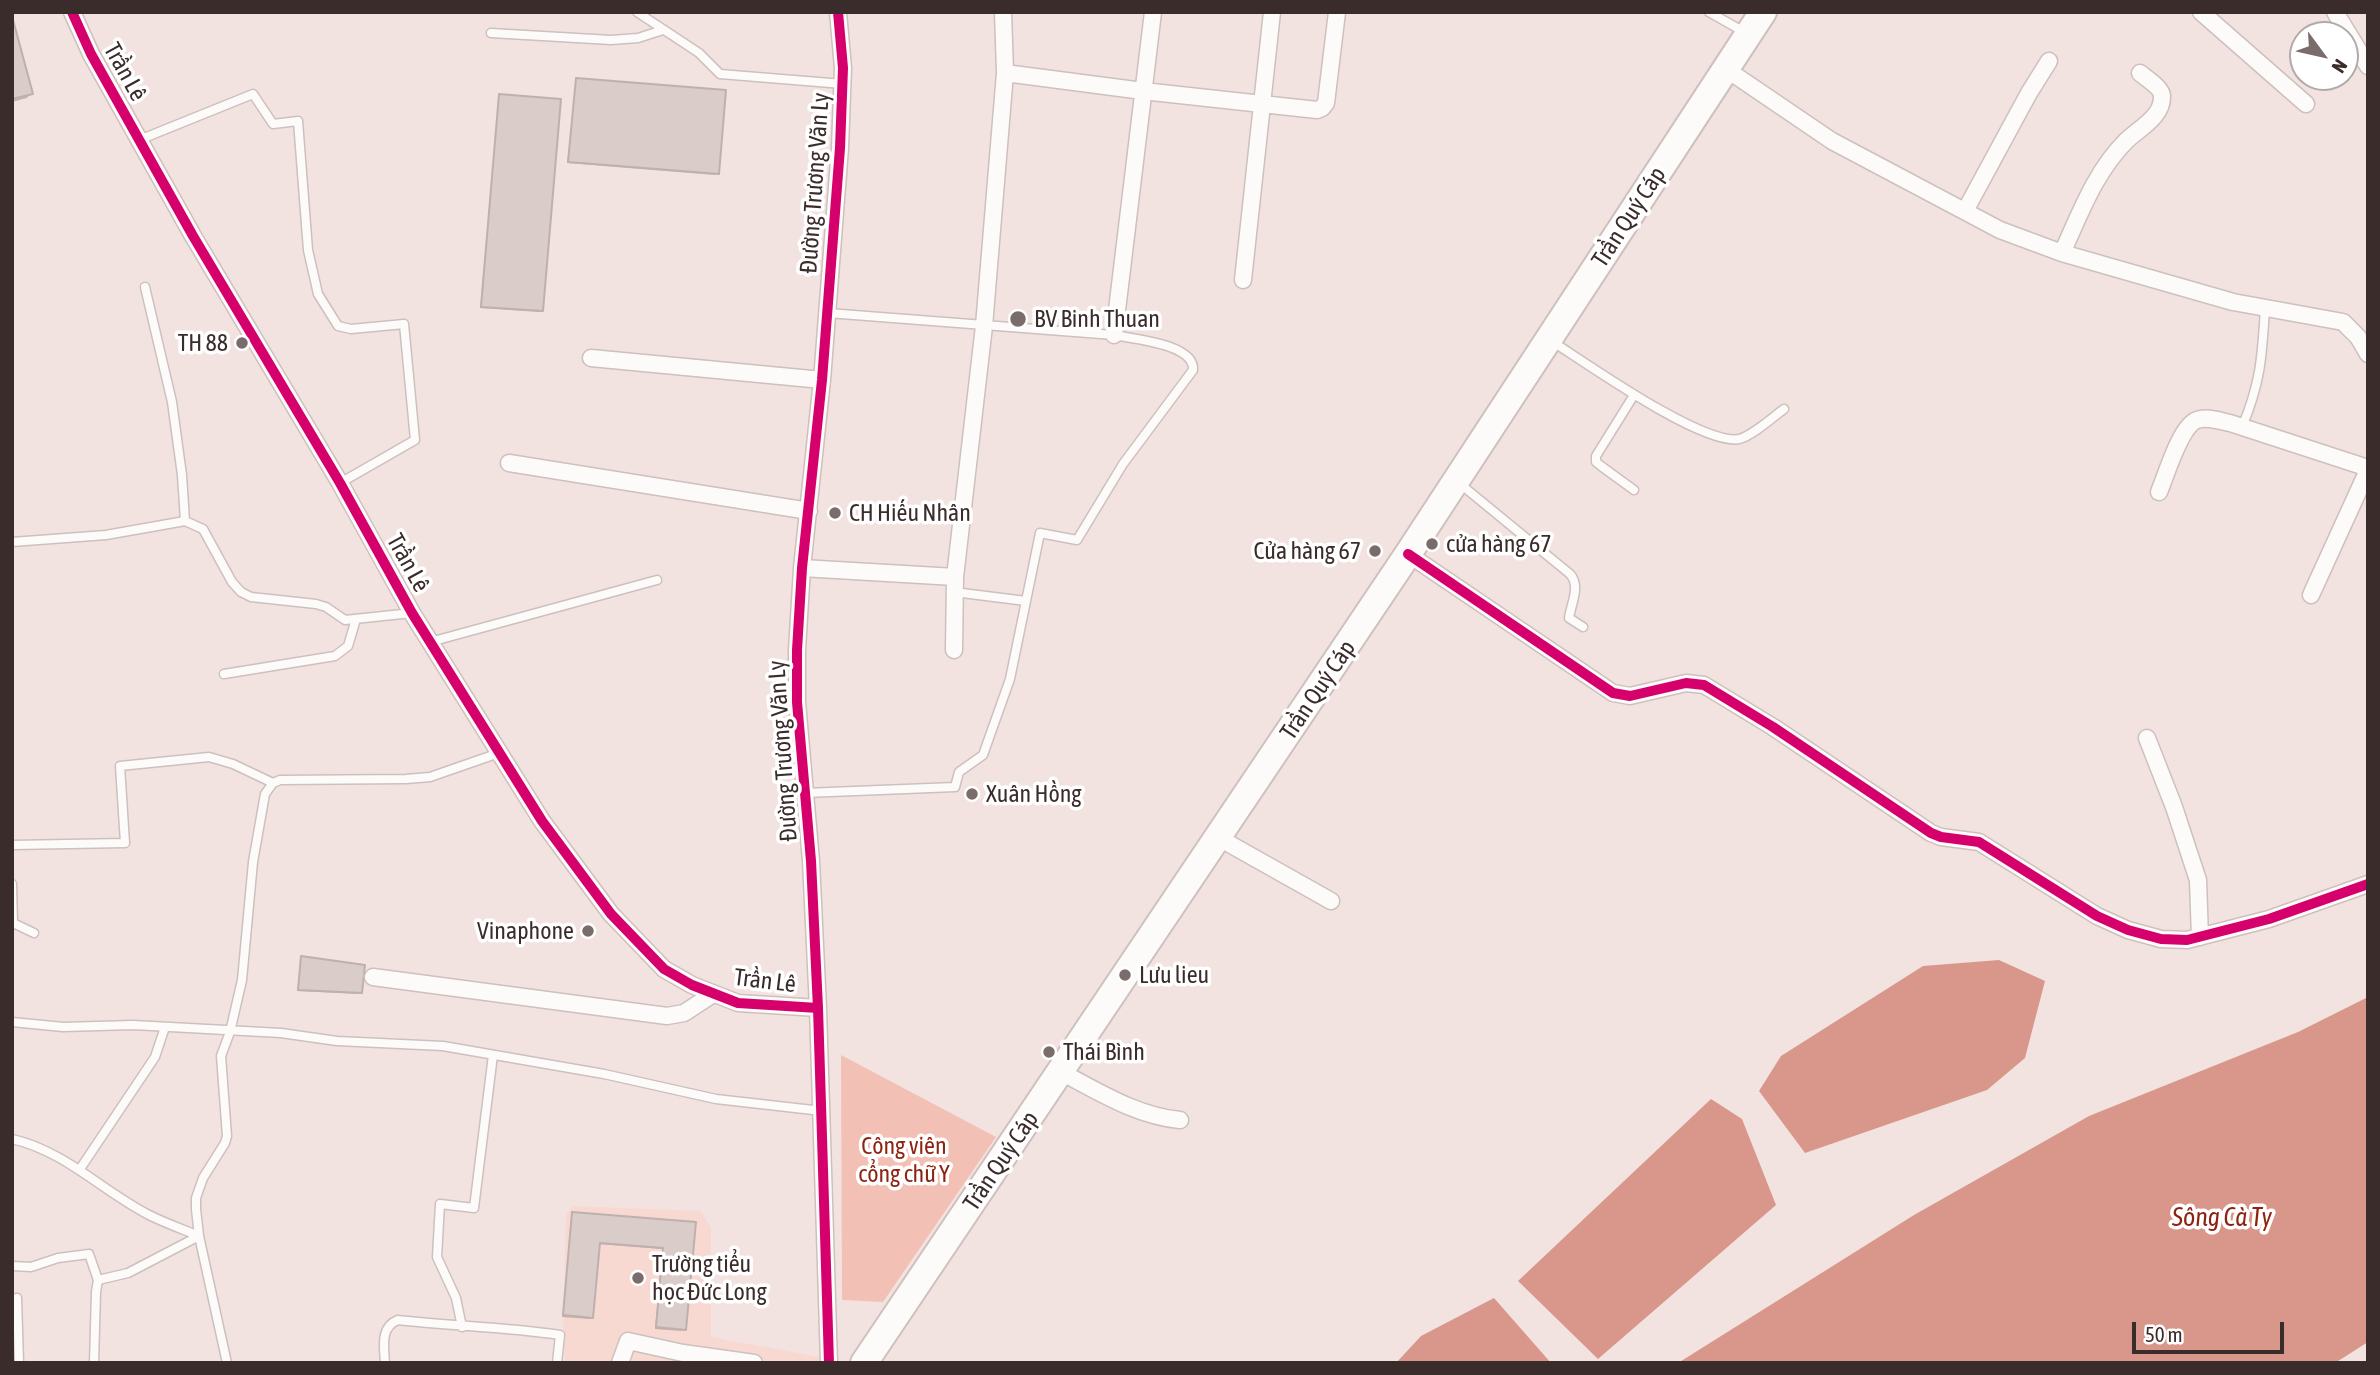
<!DOCTYPE html>
<meta charset="utf-8">
<style>
body{margin:0}
#map{position:relative;width:2380px;height:1375px;overflow:hidden;background:#f2e3e0;font-family:"Asap Condensed",sans-serif}
canvas{display:block}
.frame{position:absolute;inset:0;border:14px solid #3a2c2a;pointer-events:none}
.north{position:absolute;left:2289px;top:21px;width:70px;height:70px;box-sizing:border-box;background:#fff;border:2px solid #b0abaa;border-radius:50%;rotate:123deg;font-size:19px;font-weight:700;line-height:28px;text-align:center;color:#3a2c2a}
.north::after{content:'';display:block;margin:auto;width:24px;height:32px;background:#7a6c6a;clip-path:polygon(50% 0,100% 100%,50% 72%,0 100%)}
.scale{position:absolute;left:2132px;top:1322px;width:152px;height:32px;box-sizing:border-box;border:4px solid #3a2c2a;border-top:0;padding-left:9px;font-size:21px;line-height:24px;white-space:nowrap;color:#3a2c2a;-webkit-text-stroke:5px #fff;paint-order:stroke}
</style>
<div id="map">
<canvas width="2380" height="1375"></canvas>
<div class="frame"></div>
<div class="north">N</div>
<div class="scale">50 m</div>
</div>
<script>
const ctx = document.querySelector('canvas').getContext('2d');
ctx.lineJoin = 'round';
function paint(path, color) {
  ctx.fillStyle = color;
  ctx.fill(path, 'evenodd');
}
function strokePath(path, color, width, dash) {
  ctx.strokeStyle = color;
  ctx.lineWidth = width;
  ctx.lineCap = dash ? 'butt' : 'round';
  ctx.setLineDash(dash || []);
  ctx.stroke(path);
}
function label(font, color, halo, rows, align = 'center') {
  ctx.font = font + ' "Asap Condensed",sans-serif';
  ctx.lineWidth = 7;
  ctx.setLineDash([]);
  ctx.textBaseline = 'middle';
  ctx.strokeStyle = halo;
  ctx.fillStyle = color;
  for (const [text, x, y, turn = 0] of rows) {
    ctx.save();
    ctx.translate(x, y);
    ctx.rotate((+turn || 0) * Math.PI / 180);
    ctx.textAlign = isNaN(turn) ? turn : align;
    if (halo) ctx.strokeText(text, 0, 0);
    ctx.fillText(text, 0, 0);
    ctx.restore();
  }
}
const built = new Path2D(`
 M 573,1206 L 701,1211 L 711,1228 L 711,1337 L 820,1357 L 820,1363 L 565,1361 L 563,1328 L 566,1215 Z`);
const green = new Path2D(`
 M 841,1055 L 996,1137 L 883,1302 L 842,1300 Z`);
const water = new Path2D(`
 M 1999,960 L 2045,981 L 2025,1058 L 1987,1090 L 1805,1153 L 1759,1091 L 1781,1056 L 1923,966 Z
 M 2368,997 L 2368,1342 L 2335,1363 L 1678,1363 L 1914,1215 L 2089,1116 L 2298,1032 Z
 M 1711,1099 L 1742,1119 L 1776,1205 L 1598,1359 L 1518,1281 Z
 M 1494,1298 L 1551,1363 L 1396,1363 L 1421,1336 Z`);
const shadow = new Path2D(`
 M 12,23 L 31,93 L 27,98 L 12,102 Z
 M 576,80 L 717,173 L 715,175 L 567,163 Z
 M 499,96 L 541,311 L 540,312 L 480,308 Z
 M 302,958 L 360,992 L 358,994 L 297,991 Z
 M 573,1214 L 694,1224 L 682,1331 L 655,1329 L 662,1249 L 598,1244 L 592,1317 L 590,1319 L 562,1317 Z`);
const building = new Path2D(`
 M 12,16 L 33,94 L 12,99 Z
 M 576,78 L 726,90 L 719,174 L 568,162 Z
 M 499,94 L 561,99 L 543,311 L 481,307 Z
 M 301,956 L 365,965 L 362,993 L 298,990 Z
 M 572,1212 L 696,1222 L 686,1330 L 656,1327 L 663,1248 L 600,1243 L 593,1318 L 563,1315 Z`);
const lane = new Path2D(`
 M 637,12 L 699,53 L 720,74 L 843,84
 M 1709,12 L 1746,33
 M 491,33 L 611,40 L 638,38 L 663,30
 M 139,140 L 253,94 L 273,124 L 298,121 L 308,250 L 318,294 L 338,326 L 351,329 L 404,324 L 415,440 L 340,483
 M 145,287 L 172,402 L 182,475 L 185,521
 M 1553,342 C 1586,363 1703,446 1739,439 C 1752,436 1773,417 1784,409
 M 1634,395 L 1596,456 L 1596,462 L 1601,466 L 1634,490
 M 2242,427 C 2261,382 2262,356 2265,308
 M 1459,483 L 1570,574 C 1581,586 1571,604 1569,618 L 1583,627
 M 12,542 L 106,535 L 185,521 L 203,529 L 232,582 L 241,592 L 251,597 L 316,604 L 326,607 L 345,620 L 412,613
 M 954,592 L 1026,601
 M 430,642 L 657,580
 M 224,674 L 335,656 L 348,646 L 356,619
 M 805,793 L 955,787 L 959,772 L 983,755 L 1010,679 L 1040,533 L 1077,540 L 1123,464 L 1193,370 C 1195,344 1134,339 1114,335 L 828,313
 M 12,845 L 125,843 L 120,766 L 209,757 L 233,764 L 273,783
 M 12,884 L 13,923 L 34,933
 M 12,1022 L 63,1027 L 133,1025 L 281,1033 L 337,1041 L 443,1046 L 604,1074 L 716,1099 L 822,1111
 M 12,1139 C 65,1151 102,1191 149,1215 C 165,1223 182,1229 199,1236
 M 80,1169 L 155,1057 L 165,1027
 M 12,1266 L 31,1267 L 58,1258 L 89,1254 L 98,1280
 M 17,1298 L 19,1363
 M 462,1327 L 456,1298 L 437,1257 L 440,1204 L 474,1208 L 493,1055
 M 94,1363 L 96,1292 L 98,1280 L 128,1273 L 199,1236
 M 227,1363 L 199,1236 L 196,1209 L 196,1198 L 203,1178 L 225,1143 L 227,1136 L 221,1056 L 230,1032 L 242,980 L 253,862 L 265,794 L 273,783 L 280,780 L 406,779 L 430,777 L 499,753
 M 385,1363 C 384,1346 380,1327 398,1320 C 452,1326 506,1327 560,1335 L 557,1363`);
const street = new Path2D(`
 M 72,12 L 91,54 L 193,236 L 340,483 L 412,613 L 542,821 L 611,914 L 664,969 L 692,985 L 738,1003 L 818,1008
 M 2201,12 L 2306,104
 M 2335,12 L 2368,66
 M 1726,69 L 1832,141 L 2000,230 L 2062,253 L 2233,302 L 2343,322 L 2358,337 L 2368,354
 M 1005,73 L 1143,91 L 1317,110 L 1322,108 L 1326,103 L 1337,12
 M 1965,211 L 2029,93 L 2049,61
 M 2062,253 C 2080,214 2095,172 2126,141 C 2138,129 2163,117 2162,96 C 2162,88 2146,78 2140,73
 M 1243,280 L 1272,12
 M 1114,335 L 1153,12
 M 591,358 L 822,380
 M 509,463 L 809,511
 M 2159,492 C 2166,476 2180,426 2197,420 C 2207,416 2220,421 2230,423 L 2368,468
 M 1408,554 L 1613,693 L 1630,696 L 1686,683 L 1704,685 L 1773,727 L 1931,833 L 1941,837 L 1979,842 L 2097,916 L 2128,930 L 2161,939 L 2187,940 L 2269,919 L 2368,884
 M 802,568 L 955,577
 M 2311,595 L 2368,470
 M 954,650 L 955,577 L 984,326 L 1005,73 L 1003,12
 M 2147,738 L 2174,807 L 2198,880 L 2200,937
 M 1219,838 L 1331,901
 M 373,977 L 667,1016 L 684,1013 L 713,994
 M 1061,1072 C 1099,1092 1137,1116 1180,1120
 M 620,1363 L 628,1341 L 683,1353 L 754,1363
 M 829,1363 L 818,1008 L 811,861 L 797,702 L 797,650 L 802,568 L 822,380 L 840,148 L 843,68 L 838,12`);
const primary = new Path2D(`
 M 864,1363 L 1408,554 L 1763,12`);
const cycleway = new Path2D(`
 M 72,12 L 91,54 L 193,236 L 340,483 L 412,613 L 542,821 L 611,914 L 664,969 L 692,985 L 738,1003 L 818,1008
 M 1408,554 L 1613,693 L 1630,696 L 1686,683 L 1704,685 L 1773,727 L 1931,833 L 1941,837 L 1979,842 L 2097,916 L 2128,930 L 2161,939 L 2187,940 L 2269,919 L 2368,884
 M 829,1363 L 818,1008 L 811,861 L 797,702 L 797,650 L 802,568 L 822,380 L 840,148 L 843,68 L 838,12`);
const markers = [
 [1018,319,9,"#7a6c6a"],
 [242,343,7,"#7a6c6a"],
 [835,513,7,"#7a6c6a"],
 [1432,544,7,"#7a6c6a"],
 [1375,551,7,"#7a6c6a"],
 [972,794,7,"#7a6c6a"],
 [588,931,7,"#7a6c6a"],
 [1125,975,7,"#7a6c6a"],
 [1049,1052,7,"#7a6c6a"],
 [638,1278,7,"#7a6c6a"]
];
const streetNames = [
 ["Trần Lê",125,72,61],
 ["Đường Trương Văn Ly",815,183,-86],
 ["Trần Quý Cáp",1629,217,-57],
 ["Trần Lê",408,563,61],
 ["Trần Quý Cáp",1318,690,-56],
 ["Đường Trương Văn Ly",783,751,-94],
 ["Trần Lê",765,981,7],
 ["Trần Quý Cáp",1001,1161,-56]
];
const poiNames = [
 ["BV Binh Thuan",1034,319],
 ["TH 88",228,343,"right"],
 ["CH Hiếu Nhân",849,513],
 ["cửa hàng 67",1446,544],
 ["Cửa hàng 67",1361,551,"right"],
 ["Xuân Hồng",986,794],
 ["Vinaphone",574,931,"right"],
 ["Lưu lieu",1139,975],
 ["Thái Bình",1063,1052],
 ["Trường tiểu",652,1264],
 ["học Đức Long",652,1292]
];
const parkNames = [
 ["Công viên",904,1146],
 ["cổng chữ Y",904,1174]
];
const waterNames = [
 ["Sông Cà Ty",2222,1218]
];
paint(built, '#f8d9d2');
paint(green, '#f3c0b6');
paint(water, '#d8978a');
paint(shadow, '#0003');
paint(building, '#d9ccc9');
strokePath(building, '#bdb0ae', 2);
strokePath(lane, '#cdc0bd', 11);
strokePath(street, '#cdc0bd', 19);
strokePath(primary, '#cdc0bd', 30);
strokePath(lane, '#fdfbfa', 8);
strokePath(street, '#fdfbfa', 16);
strokePath(primary, '#fdfbfa', 26);
strokePath(cycleway, '#d6006c', 10);
for (const [x, y, r, color] of markers) {
  const dot = new Path2D();
  dot.arc(x, y, r, 0, 2 * Math.PI);
  ctx.fillStyle = color;
  ctx.fill(dot);
  strokePath(dot, '#fff', 2.5);
}
label('24px', '#3a2c2a', '#fff', streetNames);
label('24px', '#3a2c2a', '#fff', poiNames, 'left');
label('24px', '#8d2412', '#fff', parkNames);
label('italic 26px', '#8d2412', '#fff', waterNames);
</script>
